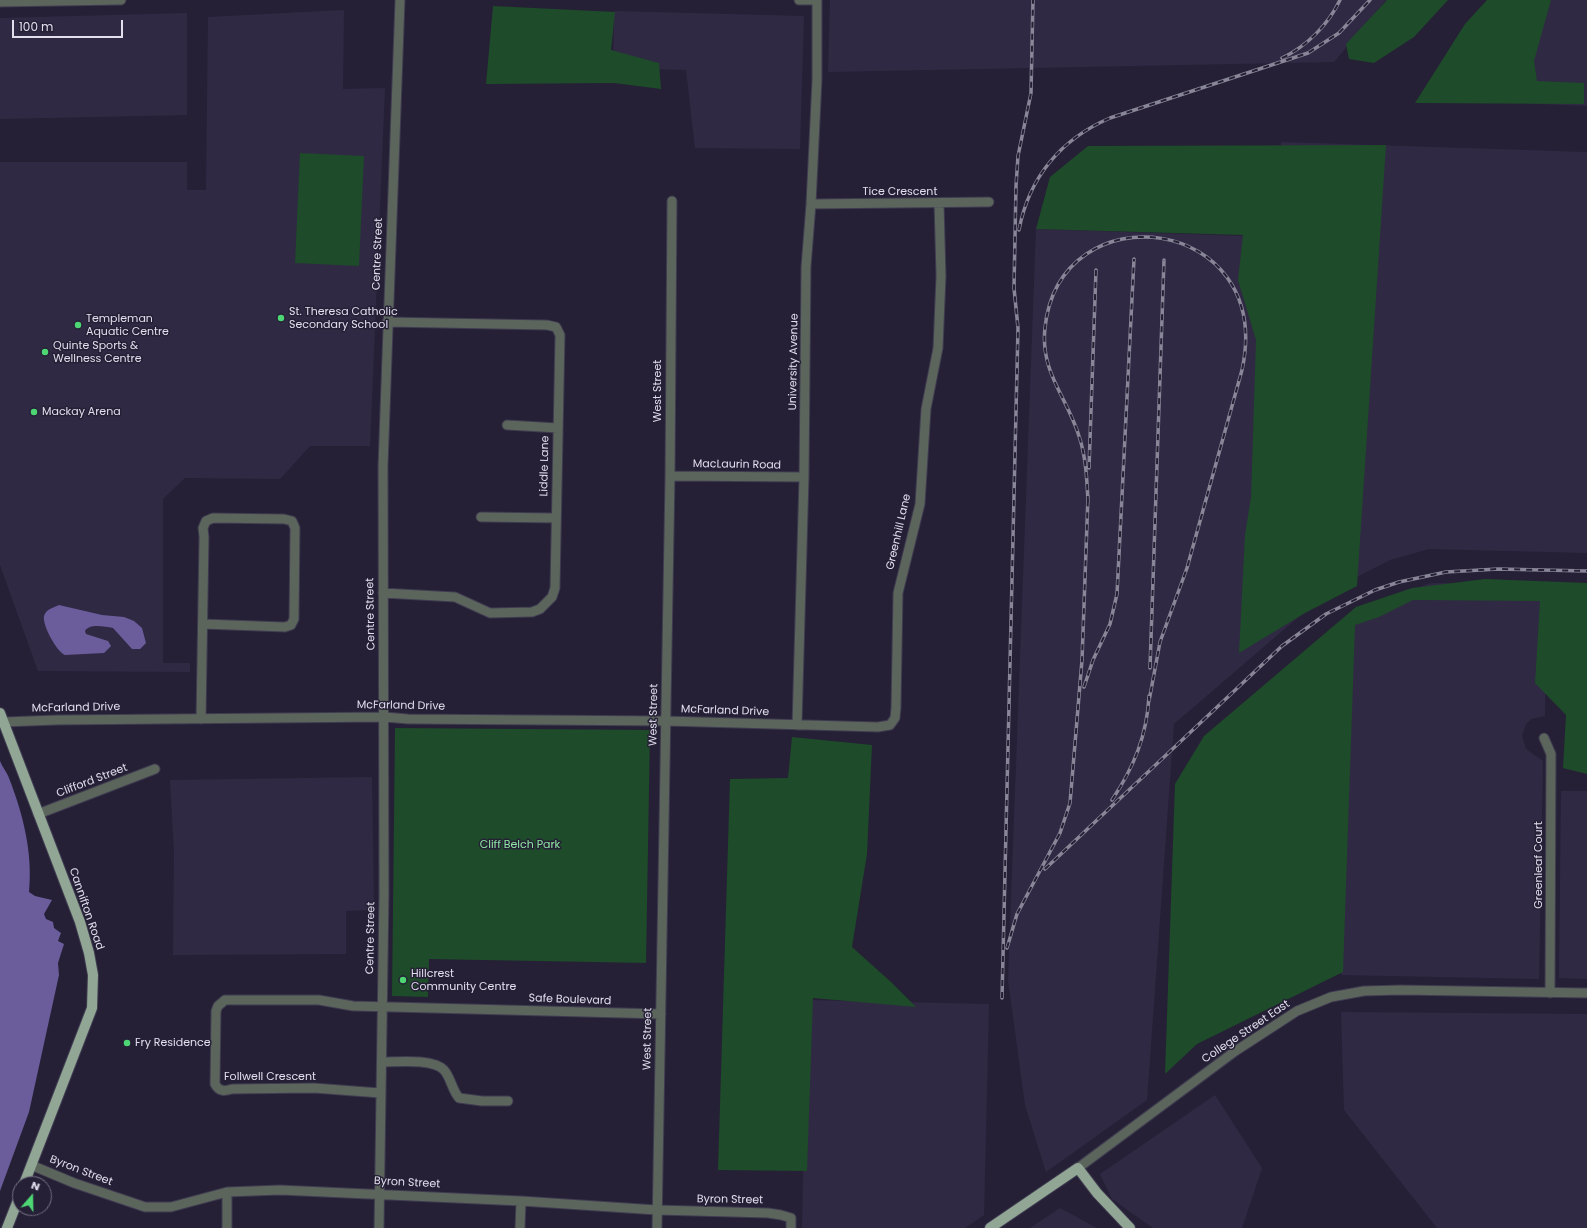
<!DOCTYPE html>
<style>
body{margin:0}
#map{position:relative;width:1587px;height:1228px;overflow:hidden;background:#252036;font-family:Poppins,sans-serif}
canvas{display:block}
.north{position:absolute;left:12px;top:1176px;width:40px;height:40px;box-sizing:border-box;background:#252036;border:1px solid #706c7f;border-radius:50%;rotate:20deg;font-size:11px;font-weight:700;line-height:16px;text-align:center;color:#e1deed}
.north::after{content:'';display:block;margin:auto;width:14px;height:18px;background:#4ed675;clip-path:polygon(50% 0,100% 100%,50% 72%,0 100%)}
.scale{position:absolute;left:12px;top:20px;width:111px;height:18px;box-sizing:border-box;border:2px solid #e1deed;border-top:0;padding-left:5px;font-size:12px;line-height:14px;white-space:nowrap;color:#e1deed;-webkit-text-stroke:3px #252036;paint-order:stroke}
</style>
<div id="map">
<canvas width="1587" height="1228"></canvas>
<div class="north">N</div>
<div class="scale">100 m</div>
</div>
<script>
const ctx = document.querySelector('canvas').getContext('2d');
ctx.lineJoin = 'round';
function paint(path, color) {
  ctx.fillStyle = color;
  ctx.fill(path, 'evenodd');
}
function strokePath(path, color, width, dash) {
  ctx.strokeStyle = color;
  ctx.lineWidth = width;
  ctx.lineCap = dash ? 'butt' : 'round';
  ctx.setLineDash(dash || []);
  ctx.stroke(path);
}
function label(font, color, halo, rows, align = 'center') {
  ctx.font = font + ' Poppins,sans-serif';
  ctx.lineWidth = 3;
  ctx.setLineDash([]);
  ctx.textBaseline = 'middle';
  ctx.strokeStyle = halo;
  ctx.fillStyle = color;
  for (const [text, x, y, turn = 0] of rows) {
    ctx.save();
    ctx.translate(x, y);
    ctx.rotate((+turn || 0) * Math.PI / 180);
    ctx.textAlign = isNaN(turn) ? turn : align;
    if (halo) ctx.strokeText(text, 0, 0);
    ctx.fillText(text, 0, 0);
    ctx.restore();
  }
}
const built = new Path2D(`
 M 830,0 L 1386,0 L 1334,62 L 828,72 Z
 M 1526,0 L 1587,0 L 1587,106 L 1429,99 Z
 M 344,10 L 343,89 L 385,88 L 370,446 L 310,446 L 280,479 L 185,478 L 163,499 L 163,663 L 190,663 L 190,672 L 38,671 L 0,565 L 0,162 L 187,162 L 187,190 L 206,190 L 208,17 Z
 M 614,11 L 804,16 L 800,149 L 695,148 L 686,70 L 613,68 Z
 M 187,13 L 187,115 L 0,119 L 0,18 Z
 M 1281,142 L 1587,152 L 1587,553 L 1429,549 L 1390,560 L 1353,579 L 1316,602 L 1174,724 L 1147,1100 L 1046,1172 L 1025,1105 L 1008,980 L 1036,229 L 1276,237 Z
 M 1431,583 L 1546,584 L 1545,716 L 1531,719 L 1526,724 L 1522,736 L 1526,749 L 1543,761 L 1539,979 L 1341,975 L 1346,627 L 1400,594 Z
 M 372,777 L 374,910 L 346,911 L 346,954 L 173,955 L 174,851 L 170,780 Z
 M 1561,791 L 1587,791 L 1587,979 L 1559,978 Z
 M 807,1000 L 989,1004 L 984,1215 L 965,1228 L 802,1228 Z
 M 1341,1012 L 1587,1014 L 1587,1228 L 1437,1228 L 1344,1110 Z
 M 1215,1095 L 1262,1168 L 1242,1228 L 1153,1228 L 1112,1199 L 1100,1174 Z
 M 1060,1208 L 1097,1228 L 1030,1228 Z`);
const green = new Path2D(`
 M 1387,0 L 1448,0 L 1414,37 L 1374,63 L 1349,59 L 1346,44 Z
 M 1487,0 L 1551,0 L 1534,61 L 1537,81 L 1584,83 L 1584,104 L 1415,103 L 1465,24 Z
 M 493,6 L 615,12 L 611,50 L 659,63 L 661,89 L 614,83 L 486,84 Z
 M 1386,145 L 1357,586 L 1305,613 L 1239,653 L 1245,535 L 1251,497 L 1256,340 L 1238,280 L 1243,235 L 1036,229 L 1050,177 L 1088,146 Z
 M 300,153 L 364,156 L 359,266 L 295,263 Z
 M 1485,579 L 1587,583 L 1587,774 L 1563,768 L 1566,715 L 1535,683 L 1540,601 L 1413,600 L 1379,617 L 1355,625 L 1343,972 L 1197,1044 L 1165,1074 L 1175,784 L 1204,736 L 1356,607 L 1412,588 Z
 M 395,728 L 650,730 L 646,963 L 429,959 L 428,997 L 392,996 Z
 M 792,737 L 872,745 L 867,854 L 852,947 L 891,982 L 916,1007 L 813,998 L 807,1171 L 718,1170 L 730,779 L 788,778 Z`);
const water = new Path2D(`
 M 59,605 L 102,615 L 124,617 L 134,621 L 142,628 L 146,643 L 140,649 L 132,649 L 113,628 C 105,627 90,623 85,631 L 86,634 L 108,641 L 111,646 L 104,653 L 65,655 C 57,652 42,625 44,616 C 46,609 53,608 59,605 Z
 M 0,761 C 2,767 7,772 9,778 C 23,814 33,853 29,892 L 35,896 L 52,900 L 44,914 L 46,919 L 53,922 L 54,928 L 61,933 L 58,941 L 64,944 L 58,963 L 59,975 L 29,1112 L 0,1191 Z`);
const minor = new Path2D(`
 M 799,0 L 817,0
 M 0,2 L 121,0
 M 811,204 L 989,202
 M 507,425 L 558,428
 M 670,476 L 804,477
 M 481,517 L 556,518
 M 383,593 L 455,597 L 490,613 L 532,612 L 540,609 L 552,597 L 555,588 L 560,335 L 556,327 L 547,325 L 387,322
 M 201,719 L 204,537 L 203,528 L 206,521 L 213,518 L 284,519 L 292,521 L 295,528 L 294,619 L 291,625 L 285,627 L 203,624
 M 4,722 L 57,720 L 385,717 L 408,719 L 666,721 L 878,727 L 890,725 L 895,718 L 896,708 L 898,593 L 920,504 L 926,409 L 938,348 L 941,276 L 939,203
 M 797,725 L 804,477 L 806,267 L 811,204 L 817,80 L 817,0
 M 1544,738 L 1551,754 L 1550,993
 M 38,814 L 155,769
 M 382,1062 C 397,1062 433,1058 444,1070 C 451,1078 452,1090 459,1098 L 482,1101 L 508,1101
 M 380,1093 L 314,1088 L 232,1089 C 225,1091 219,1092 215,1084 L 216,1011 L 218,1006 L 225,1000 L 319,1000 L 353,1006 L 661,1014
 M 31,1165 L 74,1183 L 145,1207 L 171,1207 L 227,1192 L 280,1190 L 521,1201 L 657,1210 L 768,1213 L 781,1215 L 791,1218 L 791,1228
 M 1078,1168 L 1234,1052 L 1297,1011 L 1331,997 L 1364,991 L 1400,990 L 1587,993
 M 227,1228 L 227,1192
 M 379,1228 L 384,894 L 383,466 L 400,0
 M 520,1228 L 521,1201
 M 657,1228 L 670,476 L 672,201`);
const major = new Path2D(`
 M 0,713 L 80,922 L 89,953 L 93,975 L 92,1008 L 24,1184
 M 7,1228 L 20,1195
 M 990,1228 L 1078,1168 L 1097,1193 L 1130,1228`);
const rail = new Path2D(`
 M 1282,58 C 1307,46 1328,25 1340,0
 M 1019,230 C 1029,177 1061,139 1110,118 L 1308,53 L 1339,33 L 1370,0
 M 1089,468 L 1096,270
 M 1088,502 C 1087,480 1086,457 1079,436 C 1067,397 1040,372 1045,328 C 1059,189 1276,214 1242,370 L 1187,568 L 1160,642 L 1149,701
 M 1150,668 L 1164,260
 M 1084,687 L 1093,660 L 1110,624 L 1117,594 L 1134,259
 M 1112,800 C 1134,767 1147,735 1149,696
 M 1045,869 L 1282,646 L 1326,614 L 1375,590 L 1399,582 L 1446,572 L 1498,569 L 1587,571
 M 1007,948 L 1017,914 L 1060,833 L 1070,803 L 1082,660 L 1088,496
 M 1002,998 L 1018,328 L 1014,288 L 1016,186 L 1018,156 L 1031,93 L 1033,0`);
const markers = [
 [281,318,4,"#4ed675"],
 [78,325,4,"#4ed675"],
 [45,352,4,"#4ed675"],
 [34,412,4,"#4ed675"],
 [403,980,4,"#4ed675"],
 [127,1043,4,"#4ed675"]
];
const streetNames = [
 ["Tice Crescent",900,192],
 ["Centre Street",378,254,-88],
 ["University Avenue",794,362,-89],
 ["West Street",658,391,-90],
 ["MacLaurin Road",737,465,1],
 ["Liddle Lane",545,466,-89],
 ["Greenhill Lane",899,532,-77],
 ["Centre Street",371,614,-91],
 ["McFarland Drive",401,706,1],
 ["McFarland Drive",76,708,-1],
 ["McFarland Drive",725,711,2],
 ["West Street",654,715,-89],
 ["Clifford Street",92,781,-21],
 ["Greenleaf Court",1539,865,-90],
 ["Cannifton Road",86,909,71],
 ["Centre Street",371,938,-89],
 ["Safe Boulevard",570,1000,2],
 ["College Street East",1246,1032,-34],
 ["West Street",648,1039,-89],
 ["Follwell Crescent",270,1077],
 ["Byron Street",81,1171,21],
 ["Byron Street",407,1183,3],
 ["Byron Street",730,1200,1]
];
const poiNames = [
 ["St. Theresa Catholic",289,312],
 ["Secondary School",289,325],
 ["Templeman",86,319],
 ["Aquatic Centre",86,332],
 ["Quinte Sports &",53,346],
 ["Wellness Centre",53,359],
 ["Mackay Arena",42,412],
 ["Hillcrest",411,974],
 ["Community Centre",411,987],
 ["Fry Residence",135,1043]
];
const parkNames = [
 ["Cliff Belch Park",520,845]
];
paint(built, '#302944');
paint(green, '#1e4b29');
paint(water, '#6b5c9b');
strokePath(minor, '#3f3b50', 11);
strokePath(major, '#3f3b50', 12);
strokePath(minor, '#5b655c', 9);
strokePath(major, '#91a694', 10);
strokePath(rail, '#898698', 3.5);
strokePath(rail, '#252036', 2, [6]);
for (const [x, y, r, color] of markers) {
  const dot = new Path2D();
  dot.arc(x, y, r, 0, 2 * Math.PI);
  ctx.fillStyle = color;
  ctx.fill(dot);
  strokePath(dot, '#252036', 1.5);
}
label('11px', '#e1deed', '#252036', streetNames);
label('11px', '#e1deed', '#252036', poiNames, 'left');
label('11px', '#8fe7a2', '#252036', parkNames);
</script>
